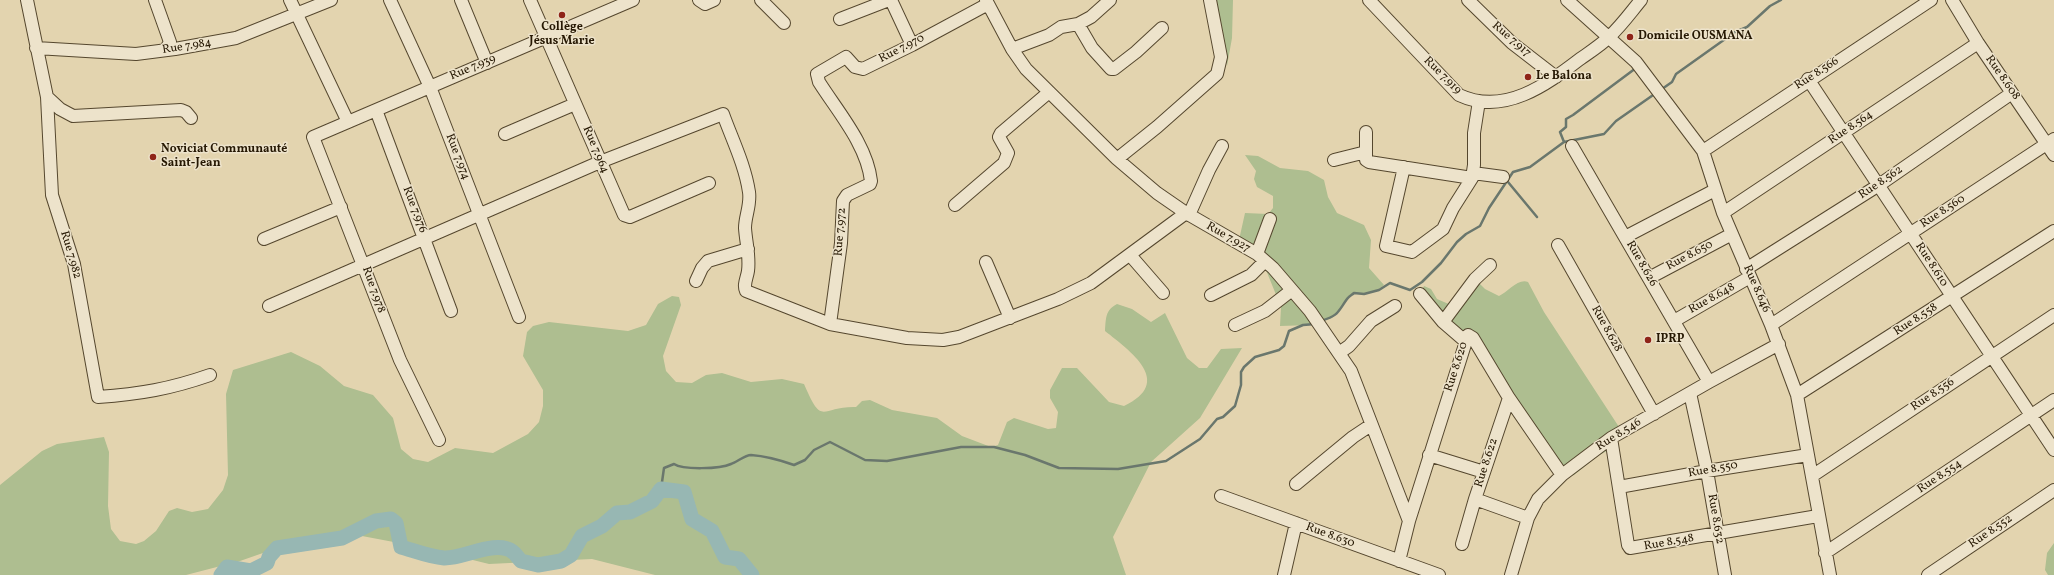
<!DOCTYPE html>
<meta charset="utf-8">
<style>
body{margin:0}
canvas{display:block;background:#e3d4af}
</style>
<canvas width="2054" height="575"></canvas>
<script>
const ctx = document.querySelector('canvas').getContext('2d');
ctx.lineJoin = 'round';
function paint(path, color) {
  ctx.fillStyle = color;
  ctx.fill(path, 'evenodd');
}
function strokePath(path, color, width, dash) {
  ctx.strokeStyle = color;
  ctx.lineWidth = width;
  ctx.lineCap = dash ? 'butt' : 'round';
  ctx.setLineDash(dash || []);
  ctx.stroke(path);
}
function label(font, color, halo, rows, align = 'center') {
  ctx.font = font + ' Vollkorn,serif';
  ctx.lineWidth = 3;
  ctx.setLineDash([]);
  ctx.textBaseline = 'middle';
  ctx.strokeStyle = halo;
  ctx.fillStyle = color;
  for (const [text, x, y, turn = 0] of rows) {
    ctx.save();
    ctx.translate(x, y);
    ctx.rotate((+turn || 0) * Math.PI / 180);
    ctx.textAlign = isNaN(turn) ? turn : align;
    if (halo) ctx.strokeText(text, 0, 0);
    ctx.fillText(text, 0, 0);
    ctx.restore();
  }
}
const green = new Path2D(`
 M 1215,0 L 1233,0 L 1232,38 L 1227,66 Z
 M 1245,155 L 1258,156 L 1280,168 L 1308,171 L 1324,180 L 1328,197 L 1337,213 L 1364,225 L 1371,240 L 1369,268 L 1384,285 C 1377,292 1364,294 1354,293 L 1346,300 L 1341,309 L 1332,318 L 1312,325 L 1280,326 L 1281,307 L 1266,270 L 1239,240 L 1245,213 L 1268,214 L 1273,208 L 1273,196 L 1257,187 L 1254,179 L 1256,171 Z
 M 1477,281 L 1485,289 L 1499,296 C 1508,292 1518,278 1528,282 L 1544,312 L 1619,427 L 1620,439 L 1612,448 L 1598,456 L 1574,475 L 1570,476 L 1490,364 L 1421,293 L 1424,286 L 1431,289 L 1437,299 L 1451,305 Z
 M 672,296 L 679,297 L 681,305 L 663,356 L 666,371 L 676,382 L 692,383 L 706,375 L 722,373 L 751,382 L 782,379 L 804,384 C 823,428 820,406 856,407 L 862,401 L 870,400 L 892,410 L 937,418 L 962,436 L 991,447 L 998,445 L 1007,422 L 1014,418 L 1048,429 L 1056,428 L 1058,412 L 1050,398 L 1050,390 L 1062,368 L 1077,368 L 1109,402 L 1124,406 C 1175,382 1130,351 1105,331 C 1106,319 1105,310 1117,304 L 1132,309 L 1151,322 L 1165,313 L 1187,358 L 1199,368 L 1207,368 L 1221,349 L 1242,348 L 1200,418 L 1151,462 L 1113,537 L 1126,575 L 655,575 L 592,559 L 489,564 L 420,547 L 362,536 L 303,539 L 240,561 L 186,575 L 0,575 L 0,485 L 42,451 L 57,444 L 104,437 L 109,452 L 108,506 L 111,529 L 120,541 L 136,544 L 144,541 L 156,531 L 169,511 L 177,508 L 192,512 L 208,509 L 223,490 L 228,475 L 226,394 L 233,370 L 291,352 L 320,366 L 344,386 L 373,395 L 393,418 L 401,449 L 413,459 L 428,462 L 455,448 L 493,453 L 528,434 L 539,422 L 543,406 L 543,390 L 523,356 L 527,332 L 533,326 L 549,322 L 628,331 L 646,325 L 658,304 Z
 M 2054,543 L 2054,575 L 2048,575 L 2045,570 L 2047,553 Z`);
const stream = new Path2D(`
 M 1662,89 L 1672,82 L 1676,74 L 1735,32 L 1747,27 L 1770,6 L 1781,0
 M 1564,142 L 1560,132 L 1566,127 L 1566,119 L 1573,115 L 1636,68
 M 1508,182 L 1537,217
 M 1321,321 C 1339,315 1337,313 1347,299 C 1349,296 1352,295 1354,293 L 1364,294 L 1379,290 L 1390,283 L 1410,290 L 1422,282 L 1441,263 L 1457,242 L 1466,234 L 1480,226 L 1489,208 L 1513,172 L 1530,167 L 1564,142 L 1604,134 L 1616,121 L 1656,93
 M 661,489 L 664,468 L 674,464 C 683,470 720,469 731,464 C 737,462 745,455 751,455 C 765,456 780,460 794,465 L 805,460 L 814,450 L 830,442 L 865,460 L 887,461 L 961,447 L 994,447 L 1025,455 L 1059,468 L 1118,469 L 1166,461 L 1200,439 L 1217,419 L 1223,417 L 1235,406 L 1241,385 L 1241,372 L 1244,367 L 1255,357 L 1279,350 L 1284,346 L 1289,331 L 1303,325 L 1315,324`);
const river = new Path2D(`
 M 221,575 L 227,567 L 251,571 L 267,563 L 269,557 L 277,548 L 342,538 L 376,521 L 391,519 L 396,523 L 401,547 C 415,551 430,557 444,558 C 463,559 496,539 513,552 C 516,554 518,558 521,561 L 538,565 L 561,561 L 571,555 L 582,536 L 602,526 L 617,513 L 630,512 L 652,501 L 661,489 L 684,492 L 692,519 L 712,531 L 725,557 L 739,559 L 752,575`);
const minor = new Path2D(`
 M 27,0 L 47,97 L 52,195 L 74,264 L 98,397 C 140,394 170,389 210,375
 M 155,0 L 170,42 L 166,49
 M 290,0 L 348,122
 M 390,0 L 430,87 L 519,317
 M 461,0 L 487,63
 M 530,0 L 624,215 L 630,217 L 709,183
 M 699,0 L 705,4 L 714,0
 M 761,0 L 784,23
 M 891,0 L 912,45
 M 986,0 L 1012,49 L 1026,69 L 1117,159 L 1157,193 L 1186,213 L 1257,254 L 1273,268 L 1310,311 L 1351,371 L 1409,521
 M 1369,0 L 1459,95 C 1504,116 1546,85 1580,59 C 1590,52 1601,45 1609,37 C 1621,26 1631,12 1641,0
 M 1468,0 L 1512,43 L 1556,77
 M 1567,0 L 1636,62 L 1703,151 L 1723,213 L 1771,325 L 1797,395 L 1830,575
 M 1952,0 L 1978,43 L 2054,155
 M 840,19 L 889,0
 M 1078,24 L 1092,48 L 1111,69 L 1114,69 L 1136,52 L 1162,28
 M 36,48 L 136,54 L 175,49 L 236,38 L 331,0
 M 1012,49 L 1049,35 L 1061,27 L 1078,24 L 1091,17 L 1110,0
 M 1808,79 L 2054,450
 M 47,97 L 60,109 L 73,116 L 181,110 L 186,112 L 191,118
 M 376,110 L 451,311
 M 1366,132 L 1366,160 L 1369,162 L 1472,178
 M 505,134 L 575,104
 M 1572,146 L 1709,382
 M 1703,151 L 1931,0
 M 1117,159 L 1157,127 L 1217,74 L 1221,57 L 1210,0
 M 1334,160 L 1366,152
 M 1404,167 L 1386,246 L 1412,252 L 1443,229 L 1453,208 L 1472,178 L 1474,165 L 1474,133 L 1479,101
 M 1473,173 L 1503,177
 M 955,205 L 1004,163 L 1008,153 L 999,137 L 1001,133 L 1048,93
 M 1723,213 L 1978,43
 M 1189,215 L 1209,170 L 1222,146
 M 1625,237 L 1715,190
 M 264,239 L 341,207
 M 1558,245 L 1654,414
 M 1257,254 L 1270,219
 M 1130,255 L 1163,293
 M 986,262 L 1010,318
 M 1746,269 L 1879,185 L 2012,93
 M 1649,278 L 1732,234
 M 696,281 L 702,268 L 708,261 L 748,249
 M 1420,294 L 1443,322 L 1465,341
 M 1211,295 L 1251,275 L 1265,261
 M 269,306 L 600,162 L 723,114 C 732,139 745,165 749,192 C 751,205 745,216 745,228 C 746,243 750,256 748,271 C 747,278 743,285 746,291 L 830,324 L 907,338 L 943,340 L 959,337 L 1058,299 L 1091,283 L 1186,213
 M 1674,321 L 1750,277
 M 1443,322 L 1475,279 L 1490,265
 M 830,324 L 841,243 L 843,201 L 847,195 L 870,184 L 871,181 C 867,145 838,112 819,82 L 817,74 L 846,57 L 855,67 L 863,69 L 912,45 L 988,4
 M 1235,325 L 1265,311 L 1292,290
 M 1771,325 L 2054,139
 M 1339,353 L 1349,346 L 1371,321 L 1395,306
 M 1690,393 L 1707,471 L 1725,575
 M 1797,395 L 2054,231
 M 1509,398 L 1475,499 L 1528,518
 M 1611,438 L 1628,545 L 1630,548 L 1818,516
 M 439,440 L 400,360 L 313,137 L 633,0
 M 1429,455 L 1484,472
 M 1812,476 L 2054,315
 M 1296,484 L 1353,437 L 1371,425
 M 1619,487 L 1707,471 L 1808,455
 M 1221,496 L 1439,575
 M 1462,544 L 1475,499
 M 1825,553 L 2054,400
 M 1399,561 L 1409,521 L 1468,335 L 1473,338 L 1509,398 L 1562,475
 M 1284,575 L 1296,523
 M 1511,575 L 1528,518 L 1538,499 L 1562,475 L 1611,438 L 1709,382 L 1779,344
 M 1928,575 L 2054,490`);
const markers = [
 [562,15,4,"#8f2418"],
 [1630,37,4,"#8f2418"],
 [1528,77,4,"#8f2418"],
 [153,157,4,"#8f2418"],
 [1648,340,4,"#8f2418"]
];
const poiNames = [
 ["Collège",562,28,"center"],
 ["Jésus Marie",562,42,"center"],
 ["Domicile OUSMANA",1638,37],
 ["Le Balona",1536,77],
 ["Noviciat Communauté",161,150],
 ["Saint-Jean",161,164],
 ["IPRP",1656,340]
];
const streetNames = [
 ["Rue 7.917",1511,40,41],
 ["Rue 7.984",187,47,-9],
 ["Rue 7.970",902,49,-27],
 ["Rue 7.939",473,68,-23],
 ["Rue 8.566",1817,74,-33],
 ["Rue 7.919",1442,76,45],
 ["Rue 8.608",2002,78,55],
 ["Rue 8.564",1851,128,-34],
 ["Rue 7.964",595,150,67],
 ["Rue 7.974",457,157,69],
 ["Rue 8.562",1881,183,-34],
 ["Rue 7.976",414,210,69],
 ["Rue 8.560",1943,212,-33],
 ["Rue 7.972",841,232,-86],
 ["Rue 7.927",1228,238,30],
 ["Rue 7.982",70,255,74],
 ["Rue 8.650",1690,256,-28],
 ["Rue 8.626",1641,264,60],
 ["Rue 8.610",1931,265,57],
 ["Rue 8.646",1756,289,66],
 ["Rue 7.978",373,290,70],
 ["Rue 8.648",1712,299,-29],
 ["Rue 8.558",1916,320,-33],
 ["Rue 8.628",1606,329,61],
 ["Rue 8.620",1457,367,-72],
 ["Rue 8.556",1933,395,-34],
 ["Rue 8.546",1619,435,-32],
 ["Rue 8.622",1487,463,-72],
 ["Rue 8.550",1713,470,-10],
 ["Rue 8.554",1940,477,-34],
 ["Rue 8.632",1715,519,80],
 ["Rue 8.552",1991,532,-34],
 ["Rue 8.630",1330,536,20],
 ["Rue 8.548",1669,543,-10]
];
paint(green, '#aebe90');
strokePath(stream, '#6a776d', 2.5);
strokePath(river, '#97b7b3', 15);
strokePath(minor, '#55472e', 14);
strokePath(minor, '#ede3cb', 12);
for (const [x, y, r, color] of markers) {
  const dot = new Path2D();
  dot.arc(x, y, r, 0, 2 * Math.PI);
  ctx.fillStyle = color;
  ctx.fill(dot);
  strokePath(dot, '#ede3cb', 1.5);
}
label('bold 12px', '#261803', '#ede3cb', poiNames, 'left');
label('12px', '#261803', '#ede3cb', streetNames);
</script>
